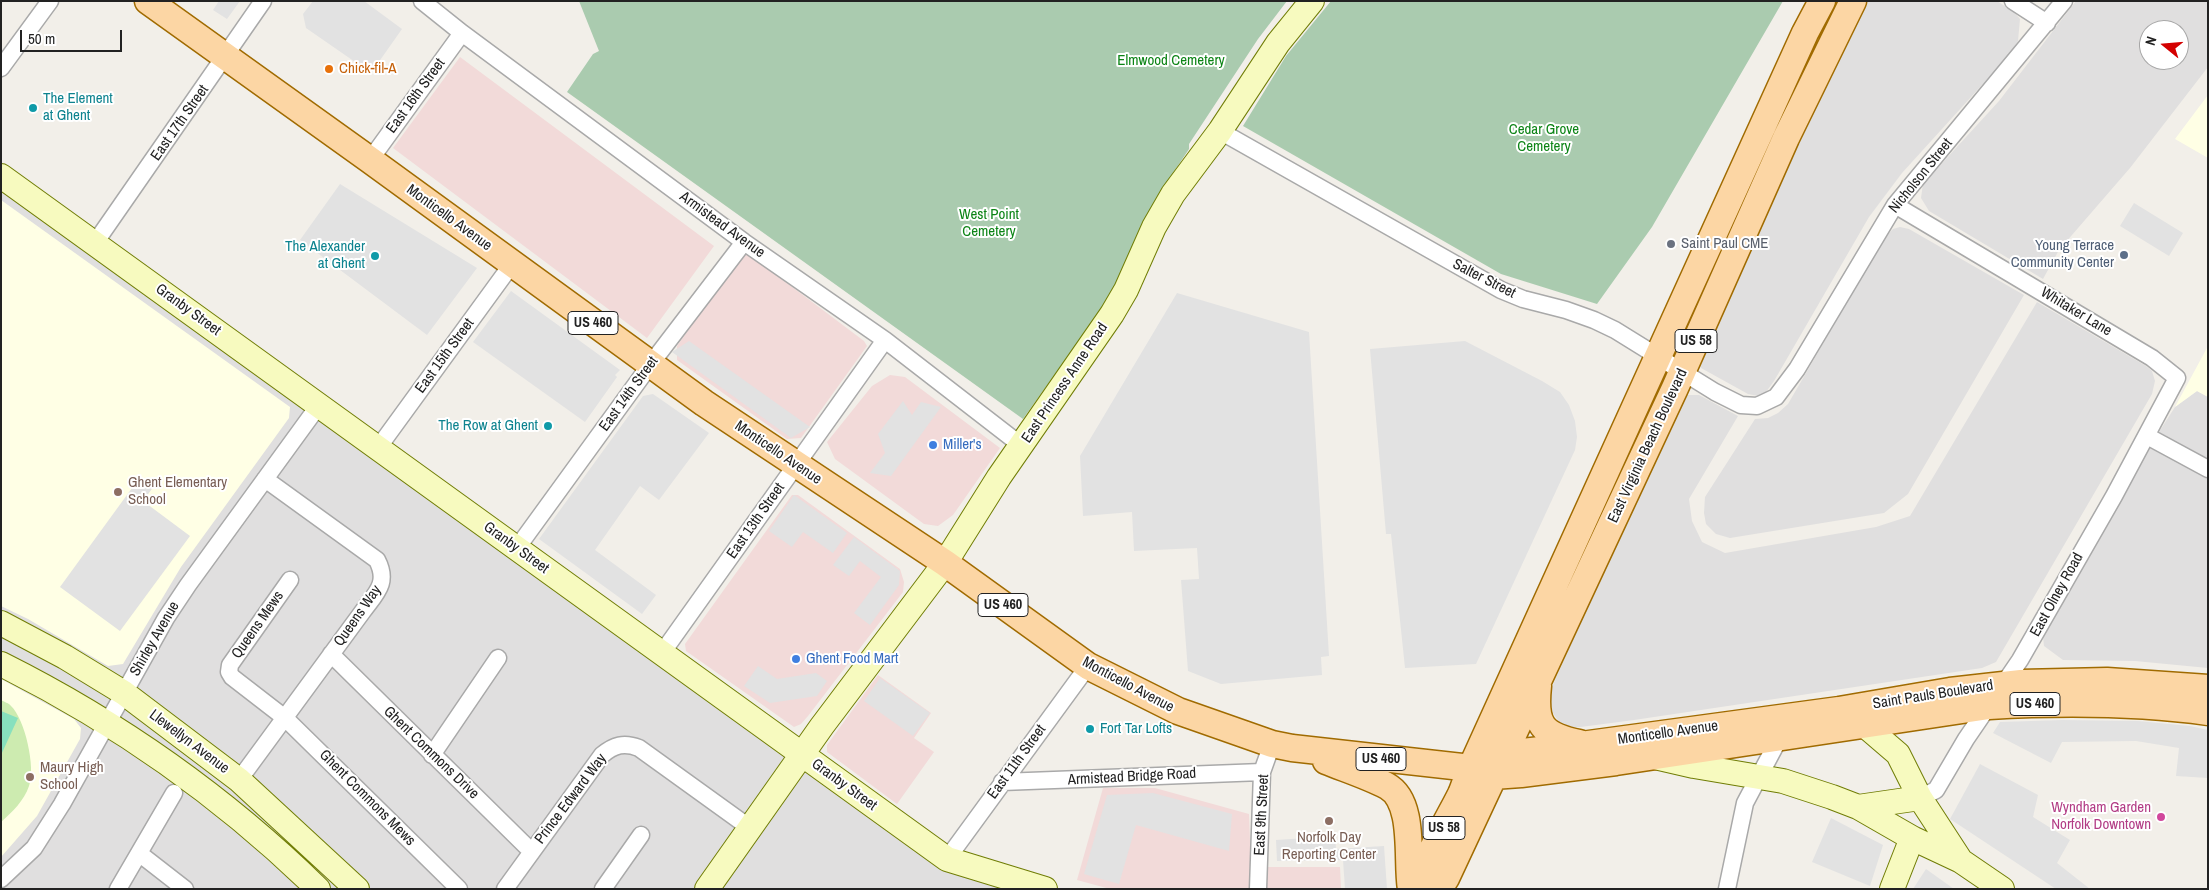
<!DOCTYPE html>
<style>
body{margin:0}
#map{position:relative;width:2209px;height:890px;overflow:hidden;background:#f2efe9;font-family:"Archivo Narrow",sans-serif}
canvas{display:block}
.frame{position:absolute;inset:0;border:2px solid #222;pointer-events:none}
.north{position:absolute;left:2139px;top:20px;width:50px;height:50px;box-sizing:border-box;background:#fff;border:1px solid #a7a7a7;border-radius:50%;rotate:287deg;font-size:14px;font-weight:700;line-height:20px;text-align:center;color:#222}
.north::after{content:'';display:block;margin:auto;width:18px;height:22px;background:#d40000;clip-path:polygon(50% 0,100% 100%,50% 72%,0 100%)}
.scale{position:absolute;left:20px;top:30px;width:102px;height:22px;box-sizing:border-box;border:2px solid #222;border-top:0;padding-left:6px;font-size:15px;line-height:18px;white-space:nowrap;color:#222;-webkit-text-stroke:4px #fff;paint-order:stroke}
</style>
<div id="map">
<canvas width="2209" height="890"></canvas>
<div class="frame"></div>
<div class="north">N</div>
<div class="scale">50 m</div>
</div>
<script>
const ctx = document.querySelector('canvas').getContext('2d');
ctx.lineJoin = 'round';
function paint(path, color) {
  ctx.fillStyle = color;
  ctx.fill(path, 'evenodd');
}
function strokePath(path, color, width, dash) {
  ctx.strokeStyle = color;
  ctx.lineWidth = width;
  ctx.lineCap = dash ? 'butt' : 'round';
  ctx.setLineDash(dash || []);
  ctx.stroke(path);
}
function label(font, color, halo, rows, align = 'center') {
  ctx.font = font + ' "Archivo Narrow",sans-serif';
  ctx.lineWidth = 4;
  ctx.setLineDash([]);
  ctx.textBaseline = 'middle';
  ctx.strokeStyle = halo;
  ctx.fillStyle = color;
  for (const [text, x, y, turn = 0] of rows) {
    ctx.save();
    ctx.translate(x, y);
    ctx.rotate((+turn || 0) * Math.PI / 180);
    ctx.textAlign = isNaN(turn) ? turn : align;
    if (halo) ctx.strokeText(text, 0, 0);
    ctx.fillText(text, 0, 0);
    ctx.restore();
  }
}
const residential = new Path2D(`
 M 1866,1 L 1997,1 L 2014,12 L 2020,19 L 2018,41 L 2011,53 L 1902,173 L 1869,217 L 1774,381 L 1766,392 L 1758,396 L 1748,394 L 1701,368 L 1696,360 Z
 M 2076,1 L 2208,1 L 2208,67 L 2130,168 L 2059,250 L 2043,279 L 1929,211 L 1921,198 L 1923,184 L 1999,101 ZM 2149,30 L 2179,30 L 2179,60 L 2149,60 Z
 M 1,180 L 944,864 L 1031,889 L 1,889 Z
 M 1900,227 L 1909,229 L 2024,295 L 1908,494 L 1884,513 L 1730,538 L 1716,534 L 1706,524 L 1704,513 L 1705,497 L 1755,419 L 1768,418 L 1778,413 L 1788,404 L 1885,237 L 1893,229 Z
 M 2037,302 L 2146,366 L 2152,371 L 2155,381 L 2152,394 L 1996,662 L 1982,668 L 1634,720 L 1573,728 L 1561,725 L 1553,713 L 1549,700 L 1551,689 L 1622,528 L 1686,395 L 1699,395 L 1738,416 L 1689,499 L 1692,521 L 1702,542 L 1725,553 L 1876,527 L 1910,516 Z
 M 2197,391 L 2208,397 L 2208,461 L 2159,432 L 2175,407 Z
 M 2151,444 L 2208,477 L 2208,668 L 2135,661 L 2063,660 L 2044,646 L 2043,637 L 2045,626 Z`);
const commercial = new Path2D(`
 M 460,57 L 714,246 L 647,338 L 393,148 Z
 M 742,253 L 747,253 L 864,341 L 867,346 L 801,438 L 787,439 L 677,360 L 677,346 Z
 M 890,375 L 905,377 L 1000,448 L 953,515 L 938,526 L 924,524 L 835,459 L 827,442 L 872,386 Z
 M 792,495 L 798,495 L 900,569 L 904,582 L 903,592 L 808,716 L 801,724 L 794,727 L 686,651 L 685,644 Z
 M 878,675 L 931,713 L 914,738 L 934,752 L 897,804 L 827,752 L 827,745 Z
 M 1103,788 L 1155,788 L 1249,814 L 1251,867 L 1340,867 L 1341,889 L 1110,889 L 1077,880 Z`);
const education = new Path2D(`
 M 2208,95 L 2208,158 L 2175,139 Z
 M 1,200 L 290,407 L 289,418 L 181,567 L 123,664 L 108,666 L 28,619 L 1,606 Z
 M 2208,346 L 2208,397 L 2197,391 L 2175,407 Z
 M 1,679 L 74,719 L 81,728 L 80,739 L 37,816 L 1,857 Z`);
const grass = new Path2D(`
 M 1,700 C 4,702 9,703 11,706 C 25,719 36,768 29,786 C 24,801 12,812 1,822 Z`);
const cemetery = new Path2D(`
 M 579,1 L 1287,1 L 1258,39 L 1189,144 L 1189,149 L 1161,191 L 1142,227 L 1109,298 L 1023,419 L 567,92 L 593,54 L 599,51 Z
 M 1331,1 L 1783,1 L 1652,227 L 1597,304 L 1501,274 L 1243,126 L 1286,56 Z`);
const pitch = new Path2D(`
 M 1,711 L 18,718 L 1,755 Z`);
const parking = new Path2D(`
 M 219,1 L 240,1 L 227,19 L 213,10 Z
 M 313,1 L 364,1 L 402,29 L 371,73 L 306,28 L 303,14 Z
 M 340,184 L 477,268 L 427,335 L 300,240 Z
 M 2134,203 L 2183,233 L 2169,256 L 2120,226 Z
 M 511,291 L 620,370 L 615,375 L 617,377 L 585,422 L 473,342 Z
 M 1177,293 L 1309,332 L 1329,656 L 1321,657 L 1322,675 L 1221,684 L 1188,671 L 1181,580 L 1199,579 L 1197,548 L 1134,551 L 1132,512 L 1083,516 L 1080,456 Z
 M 689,341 L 810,427 L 791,438 L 672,352 Z
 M 1465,341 L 1542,381 L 1560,392 L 1569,405 L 1575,421 L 1577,437 L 1575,450 L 1476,664 L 1405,668 L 1391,534 L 1386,534 L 1370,349 Z
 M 653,394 L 709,433 L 659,500 L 640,486 L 595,550 L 656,595 L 642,614 L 539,539 L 643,396 Z
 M 903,401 L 912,415 L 921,402 L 941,407 L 891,476 L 870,473 L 885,453 L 878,434 Z
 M 140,477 L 154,486 L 143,501 L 190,536 L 120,631 L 60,587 Z
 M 794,495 L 847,533 L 833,553 L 803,532 L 792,547 L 769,531 Z
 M 854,537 L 900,571 L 899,585 L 870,625 L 854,613 L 881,577 L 860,561 L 849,576 L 833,565 Z
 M 758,666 L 777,679 L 816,673 L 827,681 L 817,696 L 770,703 L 744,686 Z
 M 880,678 L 930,713 L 913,736 L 864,701 Z
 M 2062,720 L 2138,721 L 2190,726 L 2208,730 L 2208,778 L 2176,776 L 2179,748 L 2136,741 L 2062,742 L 2051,763 L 1993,733 L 2000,722 Z
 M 1980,764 L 2038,795 L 2033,817 L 2070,840 L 2057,863 L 2090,889 L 2056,889 L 1950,819 Z
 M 1153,793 L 1232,814 L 1229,851 L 1136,825 L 1119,884 L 1084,874 L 1107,795 Z
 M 1831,818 L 1883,845 L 1870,886 L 1812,862 Z
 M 1335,836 L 1336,849 L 1384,846 L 1387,889 L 1345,889 L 1343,860 L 1277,861 L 1276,840 Z
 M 1926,869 L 1954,889 L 1913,889 Z`);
const street = new Path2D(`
 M 422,1 L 462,33 L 744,242 L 885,340 L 1022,446
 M 2013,1 L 2047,23
 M 1,68 L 50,1
 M 1220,131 L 1501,290 L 1523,299 L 1566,310 L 1594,320 L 1615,330 L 1715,392 L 1741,405 L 1757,406 L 1776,397 L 1797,369 L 1895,205 L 2064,1
 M 370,160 L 462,33
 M 1895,205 L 2152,358 L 2177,378 L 2114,496 L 2020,660 L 1966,739 L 1936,790 L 1920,798
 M 95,243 L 263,1
 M 2147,436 L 2208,469
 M 378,448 L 512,264
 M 517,548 L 650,365 L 744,242
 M 290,580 L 230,665 L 229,672 L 232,677 L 285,718 L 459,889
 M 662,653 L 885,340
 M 331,654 L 531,851
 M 432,755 L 498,658
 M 239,780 L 363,611 C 376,593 389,583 377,560 L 265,479
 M 1002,782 L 1262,772
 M 140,854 L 185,889
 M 947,859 L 1088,666
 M 1,879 L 34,848 L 62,804 L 166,618 L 188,585 L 319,405
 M 118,889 L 174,793
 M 505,889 L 602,755 C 614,745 624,742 639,748 L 750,828
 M 603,889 L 641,835
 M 1258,889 L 1262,772 L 1272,744
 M 1727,889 L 1745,803 L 1780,737`);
const secondary = new Path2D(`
 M 1,176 L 947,859 L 1045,889
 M 1,623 L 65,657 L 124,693 L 239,780 L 357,889
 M 1,664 C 117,722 225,798 318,889
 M 1852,717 L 1863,724 L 1898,754 L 1920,798 L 1961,861
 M 1655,757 L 1694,766 L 1783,781 L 1832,797 L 1858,807 L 1912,838 L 1961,861 L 2002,889
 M 1858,807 L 1920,798
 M 707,889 L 822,726 L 945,563 L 999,477 L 1112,314 L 1126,290 L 1154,227 L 1173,194 L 1220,131 L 1278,43 L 1312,1
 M 1892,889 L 1912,838`);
const primary = new Path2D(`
 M 148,1 L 370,160 L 704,403 L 945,563 L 1088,666 L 1178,711 L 1272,744 L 1292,748 L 1471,768 L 1493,776 L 1521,774 L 1616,762 L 1989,706 C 2062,702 2135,702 2208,712
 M 1538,686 C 1534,724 1541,735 1579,743
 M 1490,760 L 1504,754 L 1559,748 L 1839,710 L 1950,691 L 2021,683 L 2107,681 L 2208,688
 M 1326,761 C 1346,769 1368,776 1387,786 C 1416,802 1406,861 1411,889
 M 1424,889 C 1423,856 1447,823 1461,794 C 1465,785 1467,776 1471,768 L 1805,33 L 1822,1
 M 1439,889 L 1446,878 L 1675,388 L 1786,138 L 1853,1`);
const markers = [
 [329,69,5,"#e8710a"],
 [33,108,5,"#0f9aa8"],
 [1671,244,5,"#6b7280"],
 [2124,255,5,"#5c6f8a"],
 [375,256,5,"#0f9aa8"],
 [548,426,5,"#0f9aa8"],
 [933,445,5,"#3f7fe0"],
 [118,492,5,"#8d6e63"],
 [796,659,5,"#3f7fe0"],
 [1090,729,5,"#0f9aa8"],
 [30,777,5,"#8d6e63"],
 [2161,817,5,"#d1479c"],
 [1329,821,5,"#8d6e63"]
];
const shields = [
 [593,323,50],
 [1696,341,42],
 [1003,605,50],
 [2035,704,50],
 [1381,759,50],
 [1444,828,42]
];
const shieldNames = [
 ["US 460",593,323],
 ["US 58",1696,341],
 ["US 460",1003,605],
 ["US 460",2035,704],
 ["US 460",1381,759],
 ["US 58",1444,828]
];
const parkNames = [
 ["Elmwood Cemetery",1171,61],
 ["Cedar Grove",1544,130],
 ["Cemetery",1544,147],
 ["West Point",989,215],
 ["Cemetery",989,232]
];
const foodNames = [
 ["Chick-fil-A",339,69]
];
const streetNames = [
 ["East 16th Street",416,96,-54],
 ["East 17th Street",180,123,-55],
 ["Nicholson Street",1921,176,-51],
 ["Monticello Avenue",449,218,36],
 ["Armistead Avenue",722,225,36],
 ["Salter Street",1484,279,27],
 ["Granby Street",188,310,36],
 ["Whitaker Lane",2076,312,31],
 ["East 15th Street",445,356,-54],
 ["East Princess Anne Road",1065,383,-56],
 ["East 14th Street",629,394,-54],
 ["East Virginia Beach Boulevard",1648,446,-65],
 ["Monticello Avenue",778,453,34],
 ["East 13th Street",756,521,-55],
 ["Granby Street",516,548,36],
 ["East Olney Road",2057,595,-61],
 ["Queens Way",358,616,-55],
 ["Queens Mews",258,625,-55],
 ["Shirley Avenue",155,639,-60],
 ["Monticello Avenue",1128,685,28],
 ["Saint Pauls Boulevard",1933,695,-9],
 ["Monticello Avenue",1668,733,-8],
 ["Llewellyn Avenue",189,742,37],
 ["Ghent Commons Drive",431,753,44],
 ["East 11th Street",1017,762,-54],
 ["Armistead Bridge Road",1132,777,-3],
 ["Granby Street",844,785,36],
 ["Ghent Commons Mews",367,798,45],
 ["Prince Edward Way",571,799,-53],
 ["East 9th Street",1262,815,-87]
];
const cultureNames = [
 ["The Element",43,99],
 ["at Ghent",43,116],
 ["The Alexander",365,247,"right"],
 ["at Ghent",365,264,"right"],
 ["The Row at Ghent",538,426,"right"],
 ["Fort Tar Lofts",1100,729]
];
const worshipNames = [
 ["Saint Paul CME",1681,244]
];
const serviceNames = [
 ["Young Terrace",2114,246],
 ["Community Center",2114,263]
];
const shopNames = [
 ["Miller's",943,445],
 ["Ghent Food Mart",806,659]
];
const educationNames = [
 ["Ghent Elementary",128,483],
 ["School",128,500],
 ["Maury High",40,768],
 ["School",40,785],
 ["Norfolk Day",1329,838,"center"],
 ["Reporting Center",1329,855,"center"]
];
const hotelNames = [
 ["Wyndham Garden",2151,808],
 ["Norfolk Downtown",2151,825]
];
paint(residential, '#e0dfdf');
paint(commercial, '#f2dad9');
paint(education, '#ffffe5');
paint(grass, '#cdebb0');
paint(cemetery, '#aacbaf');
paint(pitch, '#88e0be');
paint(parking, '#e2e2e2');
strokePath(street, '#a9a9a9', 19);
strokePath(secondary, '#707d05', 26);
strokePath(primary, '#a06b00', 29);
strokePath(street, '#fff', 16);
strokePath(secondary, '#f7fabf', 24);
strokePath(primary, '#fcd6a4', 26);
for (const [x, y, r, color] of markers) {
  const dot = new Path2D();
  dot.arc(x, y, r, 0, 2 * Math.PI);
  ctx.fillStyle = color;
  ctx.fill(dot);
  strokePath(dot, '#fff', 2);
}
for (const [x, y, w] of shields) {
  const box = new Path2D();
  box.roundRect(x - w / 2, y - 11.5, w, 23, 4);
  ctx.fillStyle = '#fff';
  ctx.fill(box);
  strokePath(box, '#222', 1);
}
label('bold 14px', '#222', null, shieldNames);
label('15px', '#0c8416', '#fff', parkNames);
label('15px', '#c56008', '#fff', foodNames, 'left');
label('15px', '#222', '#fff', streetNames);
label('15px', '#0d838f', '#fff', cultureNames, 'left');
label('15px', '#5b616d', '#fff', worshipNames, 'left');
label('15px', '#4e5e75', '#fff', serviceNames, 'right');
label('15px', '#366cbe', '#fff', shopNames, 'left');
label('15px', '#785e54', '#fff', educationNames, 'left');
label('15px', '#b23c85', '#fff', hotelNames, 'right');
</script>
